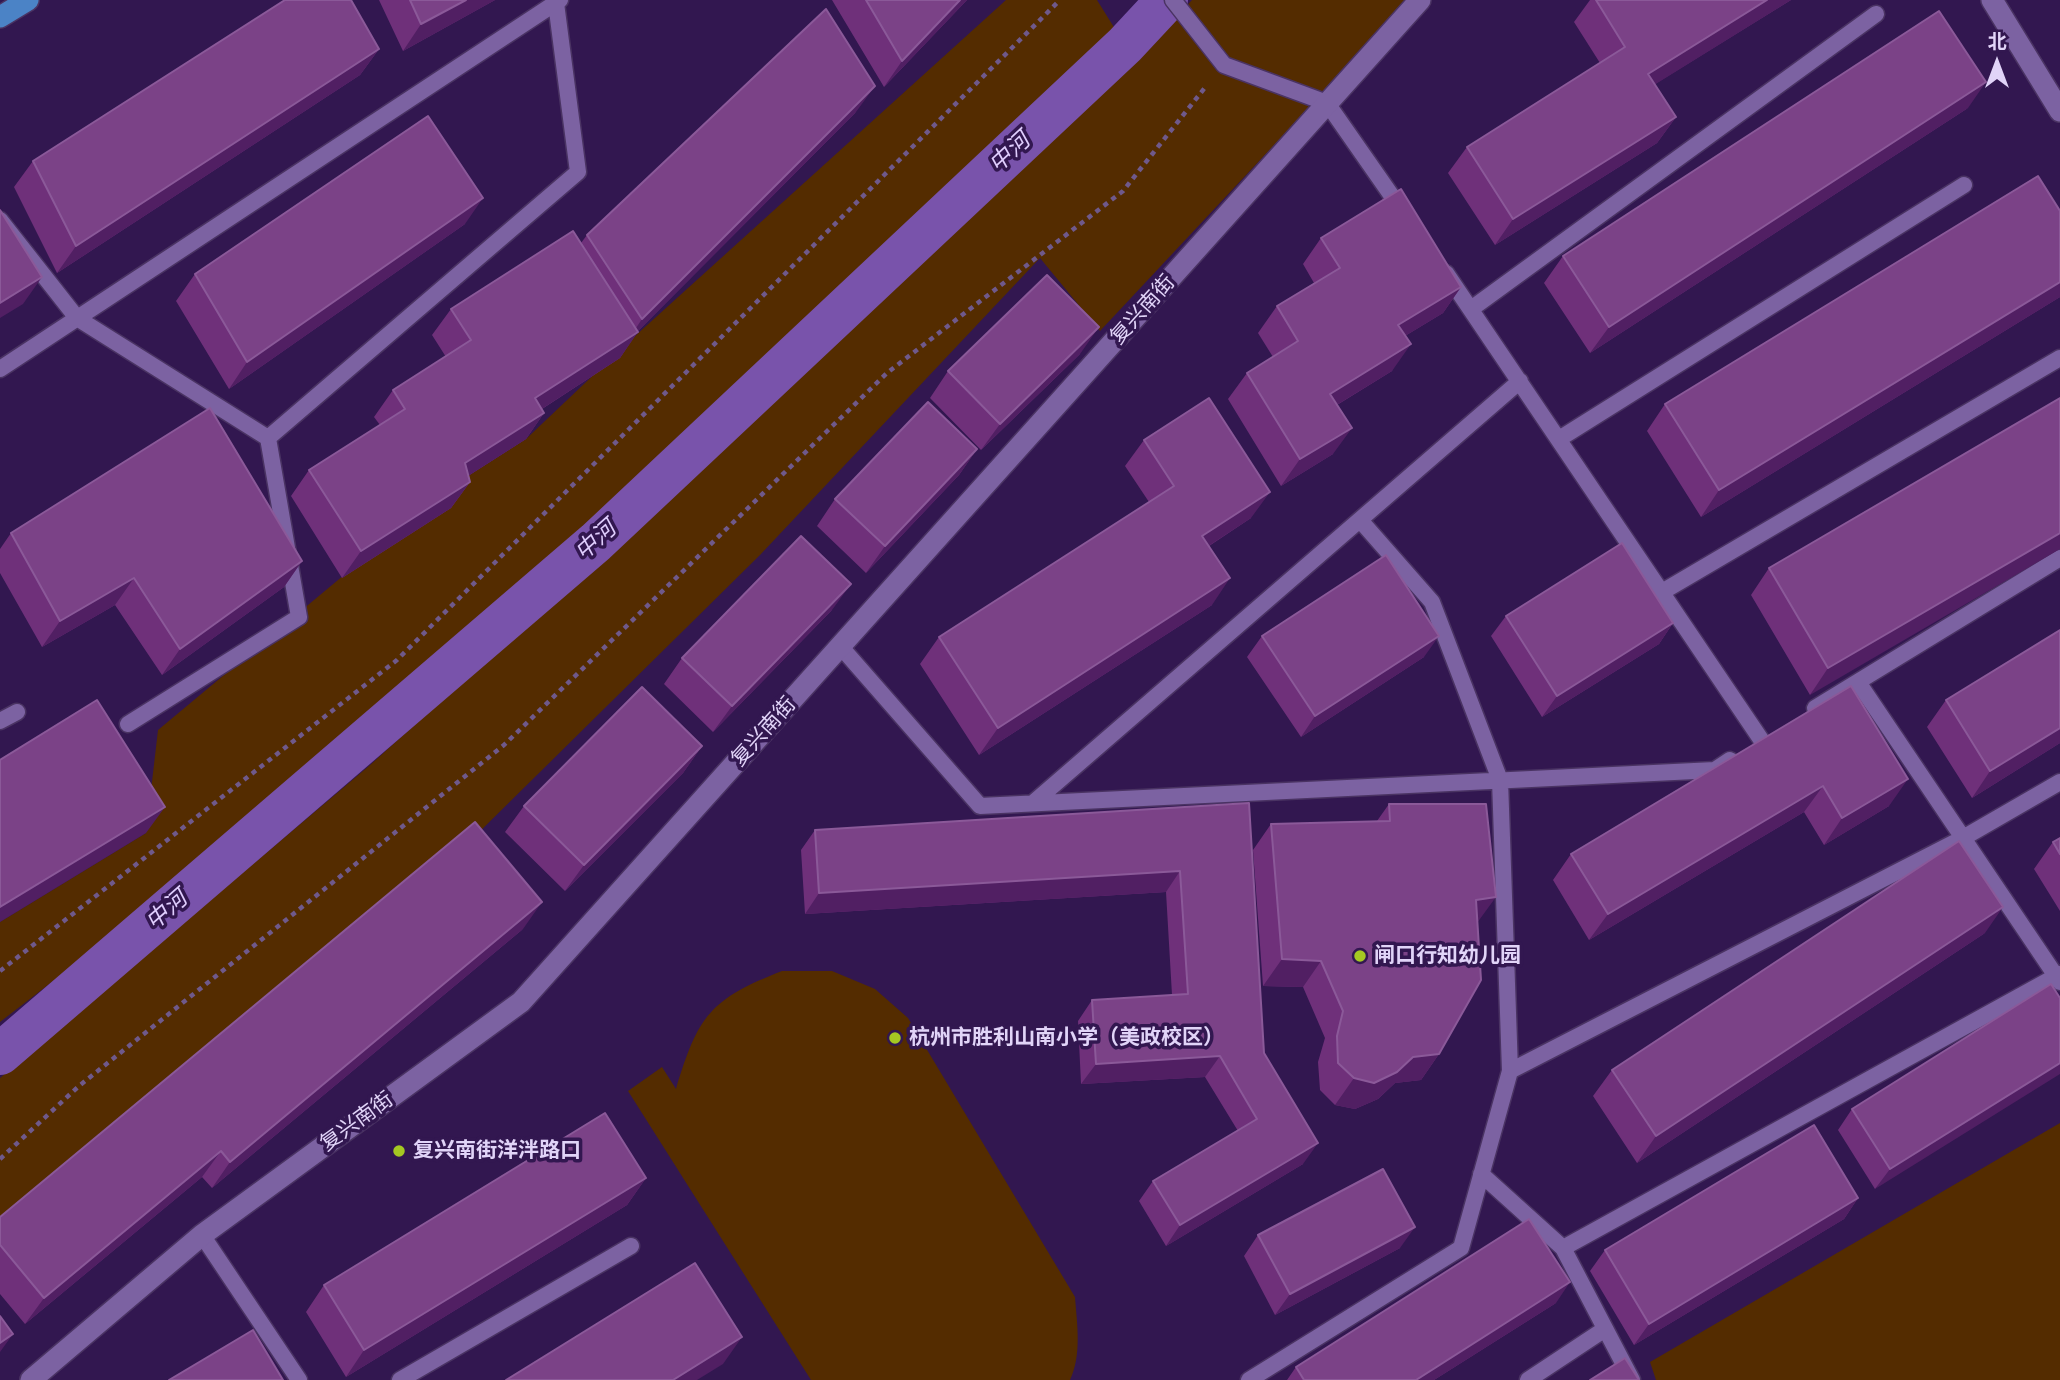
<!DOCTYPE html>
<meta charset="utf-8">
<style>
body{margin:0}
#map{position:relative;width:2060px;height:1380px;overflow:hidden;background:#321750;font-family:"Fira Sans","Noto Sans SC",sans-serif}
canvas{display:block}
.north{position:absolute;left:1962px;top:28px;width:70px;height:70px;-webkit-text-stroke:5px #321750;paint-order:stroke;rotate:0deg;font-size:19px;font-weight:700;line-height:28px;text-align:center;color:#e1d4f8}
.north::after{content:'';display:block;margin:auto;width:24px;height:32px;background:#e1d4f8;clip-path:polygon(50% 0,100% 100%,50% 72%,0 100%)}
</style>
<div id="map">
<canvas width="2060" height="1380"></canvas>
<div class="north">北</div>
</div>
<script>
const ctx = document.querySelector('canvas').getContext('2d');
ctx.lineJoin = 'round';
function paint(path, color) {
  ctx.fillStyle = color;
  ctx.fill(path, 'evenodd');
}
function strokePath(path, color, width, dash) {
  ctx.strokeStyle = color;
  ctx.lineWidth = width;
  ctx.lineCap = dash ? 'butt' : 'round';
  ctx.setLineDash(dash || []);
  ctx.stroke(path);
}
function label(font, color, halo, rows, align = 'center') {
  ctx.font = font + ' "Fira Sans","Noto Sans SC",sans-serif';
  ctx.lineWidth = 7;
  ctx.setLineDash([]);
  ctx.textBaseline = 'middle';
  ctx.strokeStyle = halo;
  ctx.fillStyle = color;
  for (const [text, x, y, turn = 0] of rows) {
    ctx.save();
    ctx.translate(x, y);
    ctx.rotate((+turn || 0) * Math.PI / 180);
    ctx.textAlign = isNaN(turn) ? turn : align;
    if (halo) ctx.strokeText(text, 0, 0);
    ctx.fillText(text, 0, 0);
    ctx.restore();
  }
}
const green = new Path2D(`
 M 1006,0 L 1097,0 L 1125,45 L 796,354 L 376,732 L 0,1022 L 0,922 L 146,833 L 158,730 L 446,490 L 526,439 L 624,346 Z
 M 1192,0 L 1410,0 L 1100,331 L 1040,258 L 760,555 L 463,848 L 0,1228 L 0,1078 L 369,766 L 740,431 L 1161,33 Z
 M 782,971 L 832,971 L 875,989 L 908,1018 L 1075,1297 C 1077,1324 1082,1355 1070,1380 L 811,1380 L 628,1091 L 662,1067 L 676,1089 C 698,1016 710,999 782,971 Z
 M 2060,1123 L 2060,1380 L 1656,1380 L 1650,1362 Z`);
const canal = new Path2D(`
 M 0,1054 L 596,542 L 1125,45 L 1167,0`);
const path = new Path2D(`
 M 0,971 L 397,660 L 1060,0
 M 0,1159 L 79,1086 L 504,745 L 887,373 L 1123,191 L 1207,85`);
const service = new Path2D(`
 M 1173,0 L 1224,65 L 1327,103 L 1403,212
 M 0,220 L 77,318 L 268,438
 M 1446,273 L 1762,741
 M 1471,309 L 1876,14
 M 0,369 L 560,0
 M 1559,439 L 1964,185
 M 1662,592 L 2060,358
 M 841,647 L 980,806 L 1715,770 L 1730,760
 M 1858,682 L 2060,982
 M 1815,708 L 2060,558
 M 0,721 L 17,712
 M 128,724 L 299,617 L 268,438 L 578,172 L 556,3
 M 1033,803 L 1520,381
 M 1510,1071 L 1963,838 L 2060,782
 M 1481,1174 L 1563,1248 L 1632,1380
 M 202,1235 L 299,1380
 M 1563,1248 L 2060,974
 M 400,1380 L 631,1246
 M 1249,1380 L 1461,1248 L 1510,1071 L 1500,780 L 1432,602 L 1360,520
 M 1528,1380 L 1605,1329`);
const tertiary = new Path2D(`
 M 1992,0 L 2060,111
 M 31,1380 L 202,1235 L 521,1002 L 1420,0`);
const primary = new Path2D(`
 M 0,17 L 28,0`);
const wall = new Path2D(`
 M 379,0 L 495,0 L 403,51 Z
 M 832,0 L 967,0 L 884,87 Z
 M 1590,0 L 1791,0 L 1655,84 L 1676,117 L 1657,143 L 1495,245 L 1448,173 L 1467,147 L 1600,63 L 1574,22 Z
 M 379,49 L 360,75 L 57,273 L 14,187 L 33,161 Z
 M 1968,108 L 1590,353 L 1544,283 L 1563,256 Z
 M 856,112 L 638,331 L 620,358 L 542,409 L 544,413 L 526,439 L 468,476 L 470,482 L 451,508 L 342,578 L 291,496 L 309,470 L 380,425 L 374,417 L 393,390 L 446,357 L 432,335 L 451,309 L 581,243 L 587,235 Z
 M 2060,211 L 2060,297 L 1701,517 L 1647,431 L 1665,404 Z
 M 465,224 L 229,389 L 176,301 L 195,274 Z
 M 1321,238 L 1461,287 L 1443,313 L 1405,336 L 1392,371 L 1337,405 L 1333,454 L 1281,486 L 1228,399 L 1247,373 L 1273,357 L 1258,333 L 1277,306 L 1314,283 L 1303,264 Z
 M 1080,354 L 981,450 L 930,398 L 948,371 Z
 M 2060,398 L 1810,695 L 1751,595 L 1769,568 Z
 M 1144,440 L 1251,518 L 1209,546 L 1212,605 L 979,755 L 920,664 L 939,637 L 1149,502 L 1125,466 Z
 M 977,449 L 959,475 L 866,573 L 817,526 L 835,499 Z
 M 11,533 L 302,561 L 284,587 L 162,675 L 115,605 L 42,647 L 0,573 L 0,549 Z
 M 832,610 L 713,732 L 664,684 L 682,658 Z
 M 1506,616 L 1673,623 L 1659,644 L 1542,717 L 1491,636 Z
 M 2060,630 L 2060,743 L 1972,798 L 1927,727 L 1946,700 Z
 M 1262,636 L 1424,657 L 1301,737 L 1247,657 Z
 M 1851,686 L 1889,806 L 1824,845 L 1804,812 L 1589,940 L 1553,880 L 1571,854 Z
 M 702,746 L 683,773 L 565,891 L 505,832 L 524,806 Z
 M 1249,803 L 1264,1053 L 1303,1164 L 1166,1246 L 1139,1201 L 1153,1181 L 1238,1131 L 1205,1077 L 1081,1084 L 1078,1021 L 1092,1000 L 1172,995 L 1166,892 L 805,914 L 801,850 L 815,830 Z
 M 1389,804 L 1477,923 L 1439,1054 L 1421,1080 L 1395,1083 L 1378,1099 L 1355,1109 L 1335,1105 L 1320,1090 L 1318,1062 L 1325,1038 L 1303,987 L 1263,986 L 1253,850 L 1271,824 L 1377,821 Z
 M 2060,838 L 2060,911 L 2034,869 L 2053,842 Z
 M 523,929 L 212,1188 L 202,1177 L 25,1324 L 0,1294 L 0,1217 Z
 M 1985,933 L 1637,1163 L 1593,1096 L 1612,1070 Z
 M 2060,998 L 1875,1189 L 1838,1130 L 1852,1109 Z
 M 646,1178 L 627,1205 L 346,1377 L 306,1312 L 324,1285 Z
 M 1858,1198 L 1844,1219 L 1634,1345 L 1590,1271 L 1605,1250 Z
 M 1258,1235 L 1400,1248 L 1275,1315 L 1244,1256 Z
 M 1556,1303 L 1434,1380 L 1287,1380 L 1296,1367 Z`);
const shadedWall = new Path2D(`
 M 466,0 L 495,0 L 403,51 L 421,24 Z
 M 960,0 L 967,0 L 884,87 L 902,61 Z
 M 1767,0 L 1791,0 L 1630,100 L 1648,74 Z
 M 379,49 L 360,75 L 57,273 L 76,246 Z
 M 1986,82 L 1968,108 L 1590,353 L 1609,327 Z
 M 875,86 L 856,112 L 636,333 L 638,332 L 620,358 L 517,425 L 535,398 L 630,337 L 642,319 Z
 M 1676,117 L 1657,143 L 1495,245 L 1513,219 Z
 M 483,198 L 465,224 L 229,389 L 247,362 Z
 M 42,277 L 23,304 L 0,318 L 0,303 Z
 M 2060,282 L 2060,297 L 1701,517 L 1719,490 Z
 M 1461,287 L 1443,313 L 1380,351 L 1398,325 Z
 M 1099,327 L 1080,354 L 981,450 L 1000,424 Z
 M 1411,344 L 1392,371 L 1312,420 L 1330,394 Z
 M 544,413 L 526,439 L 446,490 L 465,463 Z
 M 1352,428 L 1333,454 L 1281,486 L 1300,459 Z
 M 977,449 L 959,475 L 866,573 L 885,546 Z
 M 470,482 L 451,508 L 342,578 L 361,551 Z
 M 1270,492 L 1251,518 L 1184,562 L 1202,536 Z
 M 2060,533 L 2060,549 L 1810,695 L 1828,668 Z
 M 302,561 L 284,587 L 162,675 L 180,649 Z
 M 134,578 L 115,605 L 42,647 L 60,621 Z
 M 1230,578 L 1212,605 L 979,755 L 998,728 Z
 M 851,584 L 832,610 L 713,732 L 732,706 Z
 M 1673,623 L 1659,644 L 1542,717 L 1557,696 Z
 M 1439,636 L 1424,657 L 1301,737 L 1315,716 Z
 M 2060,728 L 2060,743 L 1972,798 L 1990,771 Z
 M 702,746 L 683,773 L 565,891 L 584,865 Z
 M 1908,779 L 1889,806 L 1824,845 L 1842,818 Z
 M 1823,786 L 1804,812 L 1589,940 L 1608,914 Z
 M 165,807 L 146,833 L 0,922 L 0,907 Z
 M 1180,871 L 1166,892 L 805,914 L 819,893 Z
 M 1496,897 L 1477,923 L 1476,900 Z
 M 542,902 L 523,929 L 212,1188 L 230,1162 Z
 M 2003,907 L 1985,933 L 1637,1163 L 1656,1136 Z
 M 1282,959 L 1321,961 L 1303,987 L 1263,986 Z
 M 1439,1054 L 1421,1080 L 1395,1083 L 1378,1099 L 1355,1109 L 1335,1105 L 1354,1078 L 1413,1057 Z
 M 1220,1056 L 1205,1077 L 1081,1084 L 1096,1064 Z
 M 2060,1063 L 2060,1074 L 1875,1189 L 1890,1169 Z
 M 1318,1143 L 1303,1164 L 1166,1246 L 1180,1225 Z
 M 221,1151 L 202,1177 L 25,1324 L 44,1298 Z
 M 646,1178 L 627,1205 L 346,1377 L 364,1350 Z
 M 1858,1198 L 1844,1219 L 1634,1345 L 1649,1324 Z
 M 1415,1227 L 1400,1248 L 1275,1315 L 1290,1294 Z
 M 1570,1282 L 1556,1303 L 1434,1380 L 1416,1380 Z
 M 13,1334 L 0,1352 L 0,1343 Z
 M 742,1337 L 723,1364 L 697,1380 L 673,1380 Z`);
const building = new Path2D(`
 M 285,0 L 351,0 L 379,49 L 76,246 L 33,161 Z
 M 410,0 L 466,0 L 421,24 Z
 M 866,0 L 960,0 L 902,61 Z
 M 1596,0 L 1767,0 L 1648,74 L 1676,117 L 1513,219 L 1467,147 L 1625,47 Z
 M 826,9 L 875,86 L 642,319 L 587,235 Z
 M 1939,11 L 1986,82 L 1609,327 L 1563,256 Z
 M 428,116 L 483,198 L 247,362 L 195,274 Z
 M 2038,176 L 2060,211 L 2060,282 L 1719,490 L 1665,404 Z
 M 1401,189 L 1461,287 L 1398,325 L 1411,344 L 1330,394 L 1352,428 L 1300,459 L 1247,373 L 1298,341 L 1277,306 L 1340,268 L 1321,238 Z
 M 0,210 L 42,277 L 0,303 Z
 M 573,231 L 638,332 L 535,398 L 544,413 L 465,463 L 470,482 L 361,551 L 309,470 L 405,409 L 393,390 L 471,340 L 451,309 Z
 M 1047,275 L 1099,327 L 1000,424 L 948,371 Z
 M 1209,398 L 1270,492 L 1202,536 L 1230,578 L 998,728 L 939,637 L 1174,486 L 1144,440 Z
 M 2060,398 L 2060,533 L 1828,668 L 1769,568 Z
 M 928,402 L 977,449 L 885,546 L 835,499 Z
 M 210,408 L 302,561 L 180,649 L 134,578 L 60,621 L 11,533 Z
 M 801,536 L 851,584 L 732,706 L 682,658 Z
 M 1622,543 L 1673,623 L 1557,696 L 1506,616 Z
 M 1386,555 L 1439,636 L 1315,716 L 1262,636 Z
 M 2060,630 L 2060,728 L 1990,771 L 1946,700 Z
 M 1851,686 L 1908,779 L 1842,818 L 1823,786 L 1608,914 L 1571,854 Z
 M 642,687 L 702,746 L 584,865 L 524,806 Z
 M 97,700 L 165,807 L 0,907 L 0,760 Z
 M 1249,803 L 1264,1053 L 1318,1143 L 1180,1225 L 1153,1181 L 1257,1119 L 1220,1056 L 1096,1064 L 1092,1000 L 1188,994 L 1180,871 L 819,893 L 815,830 Z
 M 1389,804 L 1486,804 L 1496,897 L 1476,900 L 1481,980 L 1439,1054 L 1413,1057 L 1397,1072 L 1374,1083 L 1354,1078 L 1338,1063 L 1337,1036 L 1343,1011 L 1321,961 L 1282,959 L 1271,824 L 1390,821 Z
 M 475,822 L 542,902 L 230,1162 L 221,1151 L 44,1298 L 0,1245 L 0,1217 Z
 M 2060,838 L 2060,854 L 2053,842 Z
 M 1959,841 L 2003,907 L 1656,1136 L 1612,1070 Z
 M 2051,984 L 2060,998 L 2060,1063 L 1890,1169 L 1852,1109 Z
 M 605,1113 L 646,1178 L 364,1350 L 324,1285 Z
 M 1814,1125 L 1858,1198 L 1649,1324 L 1605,1250 Z
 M 1383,1169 L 1415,1227 L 1290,1294 L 1258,1235 Z
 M 1529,1219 L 1570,1282 L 1416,1380 L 1304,1380 L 1296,1367 Z
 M 695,1263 L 742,1337 L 673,1380 L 506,1380 Z
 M 0,1316 L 13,1334 L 0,1343 Z
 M 253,1330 L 283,1380 L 169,1380 Z
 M 1625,1358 L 1639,1380 L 1590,1380 Z`);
const markers = [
 [1360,956,7,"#a5c822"],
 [895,1038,7,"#a5c822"],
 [399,1151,7,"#a5c822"]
];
const streetNames = [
 ["复兴南街",1143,310,-48],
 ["复兴南街",764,732,-48],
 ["复兴南街",357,1122,-36]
];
const poiNames = [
 ["闸口行知幼儿园",1374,956],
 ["杭州市胜利山南小学（美政校区）",909,1038],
 ["复兴南街洋泮路口",413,1151]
];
const waterNames = [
 ["中河",1010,153,-43],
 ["中河",596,541,-42],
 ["中河",167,911,-41]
];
paint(green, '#542c00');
strokePath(canal, '#7953ab', 42);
strokePath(service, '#4a3363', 19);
strokePath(tertiary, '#4a3363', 24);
strokePath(primary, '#4a3363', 24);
strokePath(path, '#6f598b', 4.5, [5, 5]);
strokePath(service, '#7c62a2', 16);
strokePath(tertiary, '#7c62a2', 21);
strokePath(primary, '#4b83c6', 21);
paint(wall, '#6f307a');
paint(shadedWall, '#511f63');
paint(building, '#7b4287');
strokePath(building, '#8b5999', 2);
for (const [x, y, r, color] of markers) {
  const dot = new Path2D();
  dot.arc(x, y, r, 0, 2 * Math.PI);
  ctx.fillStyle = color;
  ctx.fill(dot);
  strokePath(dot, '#321750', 2.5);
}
label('21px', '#e1d4f8', '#321750', streetNames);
label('bold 21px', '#e1d4f8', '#321750', poiNames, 'left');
label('italic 23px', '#e0cefe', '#321750', waterNames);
</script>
